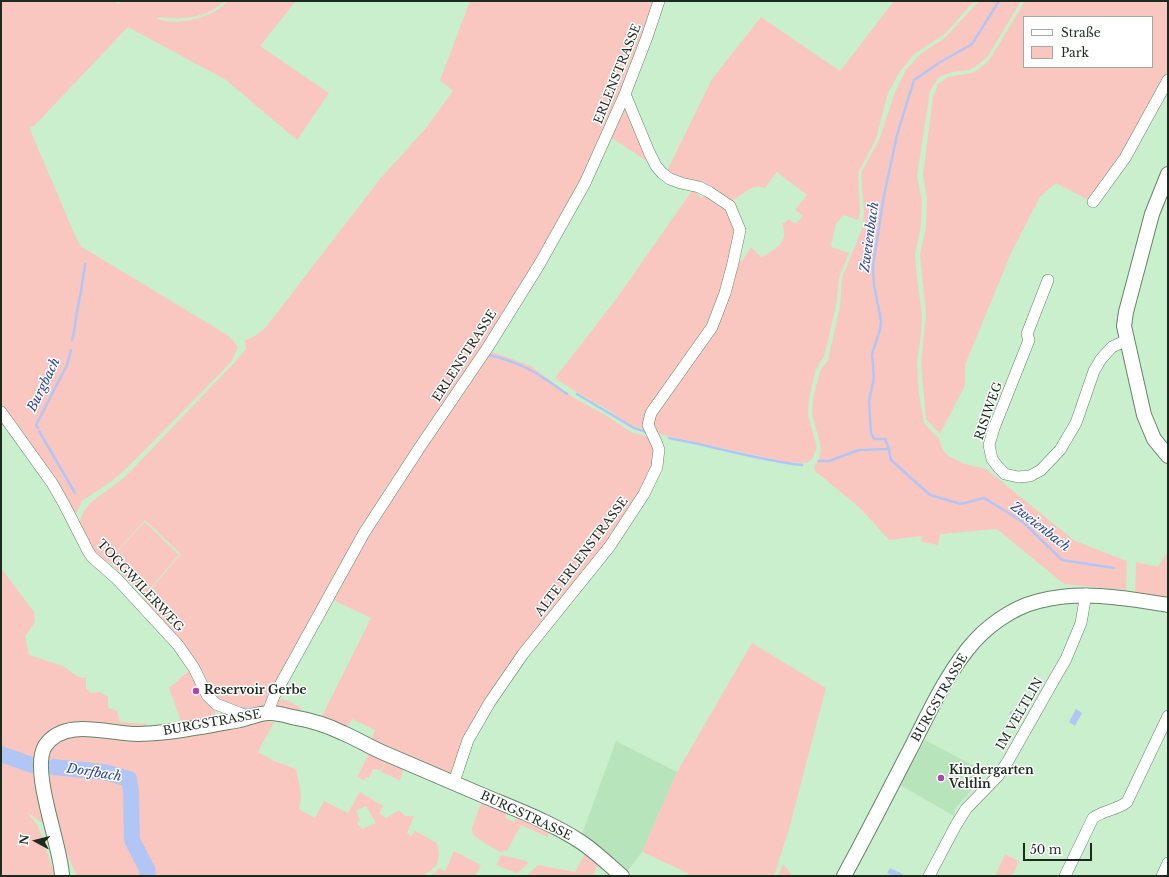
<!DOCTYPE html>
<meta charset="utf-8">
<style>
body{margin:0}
#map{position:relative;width:1169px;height:877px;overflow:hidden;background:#c9efcc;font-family:"Libre Baskerville",serif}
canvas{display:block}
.frame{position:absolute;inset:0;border:2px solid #1d2b1f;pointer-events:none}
.legend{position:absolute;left:1023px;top:16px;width:130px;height:52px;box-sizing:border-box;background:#fff;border:1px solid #a5aaa5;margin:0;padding:5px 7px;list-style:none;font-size:12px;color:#1d2b1f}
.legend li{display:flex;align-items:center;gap:8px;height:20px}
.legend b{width:20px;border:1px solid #a5aaa5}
.north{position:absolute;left:16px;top:821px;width:40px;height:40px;-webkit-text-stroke:3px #fff;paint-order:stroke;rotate:277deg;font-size:11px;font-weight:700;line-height:16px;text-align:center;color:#1d2b1f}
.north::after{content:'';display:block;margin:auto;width:14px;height:18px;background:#1d2b1f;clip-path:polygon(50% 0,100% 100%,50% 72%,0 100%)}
.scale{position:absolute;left:1023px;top:843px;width:69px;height:18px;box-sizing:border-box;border:2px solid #1d2b1f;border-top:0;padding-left:5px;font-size:12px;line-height:14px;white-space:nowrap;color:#1d2b1f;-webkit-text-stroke:3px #fff;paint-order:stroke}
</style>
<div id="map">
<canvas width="1169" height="877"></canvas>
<div class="frame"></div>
<ul class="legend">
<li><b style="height:5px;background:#fff"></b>Straße</li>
<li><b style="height:11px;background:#fac7c0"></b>Park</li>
</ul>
<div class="north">N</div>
<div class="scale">50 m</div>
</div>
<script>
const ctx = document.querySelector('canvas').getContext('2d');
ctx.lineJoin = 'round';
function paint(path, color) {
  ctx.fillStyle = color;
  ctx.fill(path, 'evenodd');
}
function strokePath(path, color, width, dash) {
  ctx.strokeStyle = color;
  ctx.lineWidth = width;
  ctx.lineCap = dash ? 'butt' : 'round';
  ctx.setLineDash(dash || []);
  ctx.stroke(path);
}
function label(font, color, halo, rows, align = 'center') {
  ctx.font = font + ' "Libre Baskerville",serif';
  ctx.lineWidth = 3;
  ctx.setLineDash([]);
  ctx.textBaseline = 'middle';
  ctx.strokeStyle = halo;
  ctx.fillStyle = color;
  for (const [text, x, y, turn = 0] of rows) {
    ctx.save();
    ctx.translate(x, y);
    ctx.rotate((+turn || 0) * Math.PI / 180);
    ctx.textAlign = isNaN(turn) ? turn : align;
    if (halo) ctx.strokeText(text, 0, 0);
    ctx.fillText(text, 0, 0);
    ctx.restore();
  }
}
const built = new Path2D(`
 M 925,740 L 980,769 L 977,773 L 977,784 L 955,809 L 954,816 L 900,785 Z
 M 616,741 L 677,772 L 642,852 L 626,873 L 581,837 Z`);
const green = new Path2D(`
 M 1,1 L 115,1 L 117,4 L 120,3 L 120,1 L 224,1 C 207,19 181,20 158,17 L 157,19 C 179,26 213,18 228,1 L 296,1 L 260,46 L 329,93 L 297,140 L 226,80 L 128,27 L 34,126 L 29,127 L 77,240 L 82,247 L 229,336 L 238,347 L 231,362 L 128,467 L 112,481 L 82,501 L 77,512 L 74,514 L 1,408 Z
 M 470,1 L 656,1 L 604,134 L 537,263 L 484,345 L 385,489 L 262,708 L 245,708 L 229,704 L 217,698 L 209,689 L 202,672 L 179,639 L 143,598 L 181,554 L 145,520 L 106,563 L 92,552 L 79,523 L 83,513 L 90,503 L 125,477 L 234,363 L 246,349 L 245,340 C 254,338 259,333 266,327 L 380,179 L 426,128 L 453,91 L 440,80 Z
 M 894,1 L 974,1 L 945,34 L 914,54 L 899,73 L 888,93 L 876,139 L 858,173 L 860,212 L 858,220 L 844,215 L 836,224 L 831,245 L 833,248 L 849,253 L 839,278 L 836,306 L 824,357 L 816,369 L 809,398 L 808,415 L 817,447 L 813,458 L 807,463 L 787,462 L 659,434 C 650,428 651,422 652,413 L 706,338 L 736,263 L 742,261 L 751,247 L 761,257 C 775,250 790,242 782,224 L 789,219 L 796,224 L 803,216 L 795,210 L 807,195 L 777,172 L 765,188 C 751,183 743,195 732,201 L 666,173 L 712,79 L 761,17 L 840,71 Z
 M 979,1 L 1021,1 L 988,56 L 978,65 L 969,70 L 953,72 L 939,77 L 930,91 L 917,176 L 922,201 L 921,226 L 915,254 L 917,279 L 922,314 L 921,334 L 917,362 L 919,395 L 924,423 L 939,439 L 943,450 L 948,456 L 965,464 L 986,469 L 1075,541 L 1127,561 L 1126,590 L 1064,584 L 997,529 L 940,534 L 938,545 L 921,542 L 922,536 L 889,540 L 860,508 L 815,471 L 814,466 L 819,459 L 821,447 L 812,414 L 813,398 L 820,371 L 828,360 L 840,307 L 842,278 L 863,226 L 864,212 L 861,173 L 879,140 L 895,92 L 906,70 L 919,55 L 946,37 Z
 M 1025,1 L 1168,1 L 1168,76 L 1143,122 L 1090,201 L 1056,183 L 1040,197 L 1012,251 L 965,365 L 965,385 L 940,434 L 926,419 L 921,363 L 926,315 L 920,255 L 926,227 L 927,200 L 923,175 L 933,97 L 938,84 L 948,77 L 972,73 L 979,69 L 990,59 ZM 1024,17 L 1152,17 L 1152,67 L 1024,67 Z
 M 623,107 L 629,108 L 655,166 L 610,137 Z
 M 693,189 L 701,198 L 708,194 L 728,210 L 736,237 L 710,327 L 649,412 L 647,430 L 630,425 L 610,411 L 575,391 L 555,378 L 617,298 Z
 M 490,351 L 531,366 L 571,396 L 607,416 L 631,432 L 654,439 L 655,465 L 620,527 L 510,668 L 453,773 L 430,766 L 371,740 L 375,730 L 352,719 L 346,730 L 320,720 L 371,618 L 331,599 L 369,533 Z
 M 145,522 L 179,555 L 144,595 L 108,561 Z
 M 1168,551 L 1168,598 L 1135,593 L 1136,562 L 1158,567 Z
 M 1,568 L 34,612 L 35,622 L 25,637 L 29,655 L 63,666 L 78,677 L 86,678 L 86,688 L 90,693 L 100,692 L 108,697 L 108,708 L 117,711 L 120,722 L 147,724 L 148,730 L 185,735 L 263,721 L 274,722 L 258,752 L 274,761 L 296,769 C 299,782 303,796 299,809 L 315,818 L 324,801 L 348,813 L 360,792 L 383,806 L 379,813 L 386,818 L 399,810 L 405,816 L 414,816 L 407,833 L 411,836 L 415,831 L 437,843 C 441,860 439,867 423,876 L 77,876 L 58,835 L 27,812 L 38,826 L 53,869 L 54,876 L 1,876 ZM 366,806 L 376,823 L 362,829 L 357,823 L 360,820 L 356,811 Z
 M 752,643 L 826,688 L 789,829 L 774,876 L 687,876 L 688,873 L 642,852 L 677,772 Z
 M 191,669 L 197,685 L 195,689 L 197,692 L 201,692 L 214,707 L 215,714 L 213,716 L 214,718 L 221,714 L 219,711 L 216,712 L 215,709 L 237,716 L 183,727 L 169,688 Z
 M 277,699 C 285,699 296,703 301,709 L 300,715 L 278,707 L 276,702 Z
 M 364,749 L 386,759 L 381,770 L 373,769 L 369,778 L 366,777 L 364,780 L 357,777 L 369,754 L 363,751 Z
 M 387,759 L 401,766 L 403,770 L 400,780 L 381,772 Z
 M 482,803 L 507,813 L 505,818 L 514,822 L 517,817 L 549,832 L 548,837 L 521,825 L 507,851 L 504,850 L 503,852 L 500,852 C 493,847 471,838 472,829 C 472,826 474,823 475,820 C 477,814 479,808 482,803 Z
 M 454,851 L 481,865 L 475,876 L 430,876 L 440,868 L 445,872 Z
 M 585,854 L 599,864 L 595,870 L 594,876 L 526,876 L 538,865 L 575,872 Z
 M 1005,854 L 1019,861 L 1012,876 L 995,876 Z
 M 501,855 L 527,861 L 528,863 L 519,872 L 517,873 L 496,865 Z
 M 783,864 L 793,876 L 778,876 Z`);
const water = new Path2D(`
 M 1076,709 L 1082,713 L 1075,726 L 1069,722 Z
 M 1012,710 L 1022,716 L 1020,720 L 1009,714 Z
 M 890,868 L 903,874 L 902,876 L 893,876 L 887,873 Z`);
const stream = new Path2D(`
 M 999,1 L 972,44 L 942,61 L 914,80 L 897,135 L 884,196 L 873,266 L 874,285 L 881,321 L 880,330 L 872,354 L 874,378 L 869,401 L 871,433 L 874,439 L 885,439 L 889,449 L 891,460 L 930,495 L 961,504 L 984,498 L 1023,522 L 1062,560 L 1114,568
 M 72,340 C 74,333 75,326 76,318 C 79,300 83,282 85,264
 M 489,355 C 523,363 539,374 567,394
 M 577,394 L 634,428 L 646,432
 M 38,428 L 36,425 L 67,365 L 71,350
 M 39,431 L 75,493
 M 669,438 C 714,446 757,460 802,465
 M 819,461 L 829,461 L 859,450 L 889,449
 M 241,708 L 253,710`);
const river = new Path2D(`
 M 1,754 L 32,765
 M 53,767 L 104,772 L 129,779 L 131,791 L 132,840 L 148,871 L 147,876`);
const minor = new Path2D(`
 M 1093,202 L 1125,158 L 1168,80
 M 1048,280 L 1027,334 L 1029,340 L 994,428 L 989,445 L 992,459 L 998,467 L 1005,474 L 1018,477 L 1030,476 L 1041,470 L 1060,450 L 1076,423 L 1094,371 L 1101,359 L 1112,347 L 1127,340
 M 1,412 L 52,483 L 64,504 L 88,551 L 92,557 L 117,579 L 178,645 L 194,668 L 207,695 L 216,704 L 252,718
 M 268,712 L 274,696 L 364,533 L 420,447 L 488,347 L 539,265 L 585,183 L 625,94 L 647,37 L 659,1
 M 454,782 L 468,740 L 490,702 L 523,654 L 610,546 L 644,494 L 657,467 L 658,457 L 659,450 L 657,444 L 648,425 L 651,413 L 712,327 L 725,293 L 733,263 L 740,230 L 730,206 L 709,192 L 699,187 L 681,183 L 670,179 L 662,173 L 656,166 L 649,152 L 625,94
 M 929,876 L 956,825 L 966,809 L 998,776 L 1008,761 L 1055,678 L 1066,659 L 1081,623 L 1086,594
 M 1065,876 L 1093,818 C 1104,810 1117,810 1127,802 L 1168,716
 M 1162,876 L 1168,863`);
const tertiary = new Path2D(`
 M 1168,174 L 1152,214 L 1126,312 L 1124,326 L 1144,415 L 1154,439 L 1168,456
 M 62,876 C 61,845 30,771 45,746 C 65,716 111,735 139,734 C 173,733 207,726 240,720 C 248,718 263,712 270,713 C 277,713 285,715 292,717 C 310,720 327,725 343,733 C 357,739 370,747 384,753 C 416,767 449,781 482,795 C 515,809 551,822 581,842 C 596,852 609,865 622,876
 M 844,876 C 868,832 890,788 913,744 C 929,712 945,678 967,650 C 985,627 1011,608 1039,601 C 1082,590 1125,598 1168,605`);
const markers = [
 [196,691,4,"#ab46ab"],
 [941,778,4,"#ab46ab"]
];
const streetNames = [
 ["ERLENSTRASSE",618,74,-68],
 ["ERLENSTRASSE",465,356,-57],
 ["RISIWEG",989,411,-71],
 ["ALTE ERLENSTRASSE",582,557,-53],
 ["TOGGWILERWEG",140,586,47],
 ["BURGSTRASSE",940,698,-60],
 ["IM VELTLIN",1020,714,-60],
 ["BURGSTRASSE",212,723,-10],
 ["BURGSTRASSE",526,816,25]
];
const poiNames = [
 ["Reservoir Gerbe",204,691],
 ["Kindergarten",949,771],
 ["Veltlin",949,785]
];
const waterNames = [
 ["Zweienbach",870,237,-82],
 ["Burgbach",44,385,-64],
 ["Zweienbach",1040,527,38],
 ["Dorfbach",94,773,9]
];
paint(built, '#b8e4bc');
paint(green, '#fac7c0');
paint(water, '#b2c6f6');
strokePath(stream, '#b2c6f6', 2.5);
strokePath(river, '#b2c6f6', 16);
strokePath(minor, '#638667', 12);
strokePath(tertiary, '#638667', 16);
strokePath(minor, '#fff', 11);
strokePath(tertiary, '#fff', 14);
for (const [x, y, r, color] of markers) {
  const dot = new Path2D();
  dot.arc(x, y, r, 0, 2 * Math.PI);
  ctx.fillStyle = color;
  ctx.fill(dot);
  strokePath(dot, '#fff', 1.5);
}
label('12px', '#1d2b1f', '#fff', streetNames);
label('bold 12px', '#1d2b1f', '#fff', poiNames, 'left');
label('italic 13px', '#2a449e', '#fff', waterNames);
</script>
